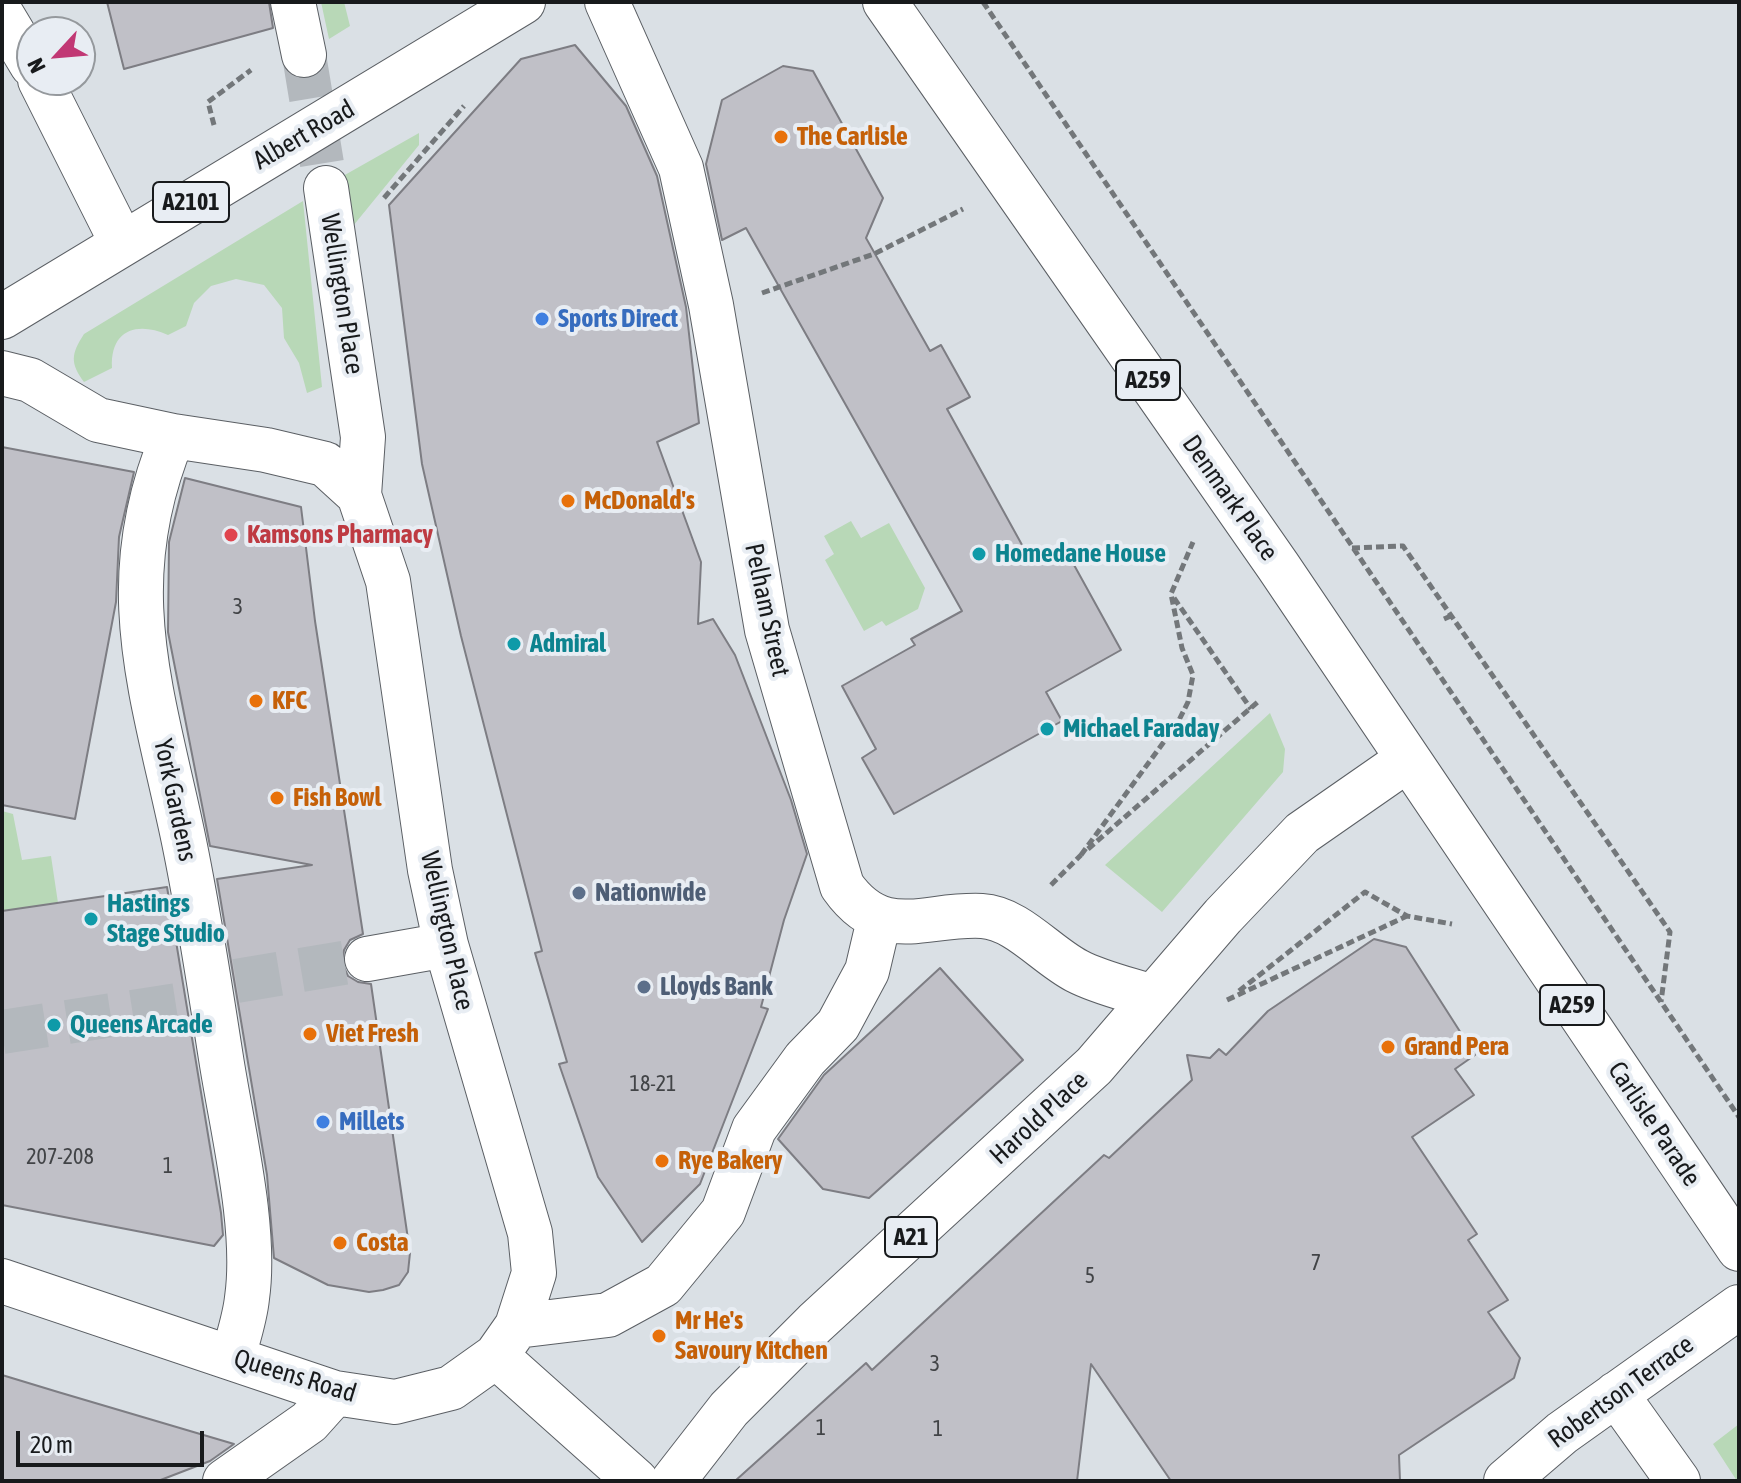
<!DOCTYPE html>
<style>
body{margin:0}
#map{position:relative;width:1741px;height:1483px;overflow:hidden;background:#dae0e5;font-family:"Asap Condensed",sans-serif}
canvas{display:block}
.frame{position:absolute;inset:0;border:4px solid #181a1c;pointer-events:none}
.north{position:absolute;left:16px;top:16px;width:80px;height:80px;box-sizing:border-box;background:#e8edf3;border:2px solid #95999d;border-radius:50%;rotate:244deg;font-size:22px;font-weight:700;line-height:32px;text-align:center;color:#181a1c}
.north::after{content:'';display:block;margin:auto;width:28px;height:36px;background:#c13874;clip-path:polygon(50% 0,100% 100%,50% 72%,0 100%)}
.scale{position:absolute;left:16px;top:1431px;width:188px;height:36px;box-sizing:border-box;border:4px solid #181a1c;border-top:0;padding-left:10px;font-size:24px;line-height:28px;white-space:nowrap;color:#181a1c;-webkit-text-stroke:6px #e8edf3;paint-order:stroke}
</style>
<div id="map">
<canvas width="1741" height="1483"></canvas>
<div class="frame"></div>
<div class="north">N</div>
<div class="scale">20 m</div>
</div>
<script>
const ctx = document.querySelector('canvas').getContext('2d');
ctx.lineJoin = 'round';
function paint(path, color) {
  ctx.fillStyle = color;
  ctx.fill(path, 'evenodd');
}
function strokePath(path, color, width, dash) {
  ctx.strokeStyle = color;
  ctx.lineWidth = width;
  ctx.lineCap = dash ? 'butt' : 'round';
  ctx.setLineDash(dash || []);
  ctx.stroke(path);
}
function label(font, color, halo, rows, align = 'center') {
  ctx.font = font + ' "Asap Condensed",sans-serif';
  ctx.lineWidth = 8;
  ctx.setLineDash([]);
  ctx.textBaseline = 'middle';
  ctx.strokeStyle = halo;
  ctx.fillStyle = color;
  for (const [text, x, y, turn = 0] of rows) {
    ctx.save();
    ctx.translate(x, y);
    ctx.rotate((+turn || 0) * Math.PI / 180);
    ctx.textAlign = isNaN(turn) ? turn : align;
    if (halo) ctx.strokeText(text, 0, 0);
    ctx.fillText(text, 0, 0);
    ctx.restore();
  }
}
const green = new Path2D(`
 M 321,2 L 344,2 L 350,26 L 329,39 Z
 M 419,133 L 419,145 L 353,226 L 343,176 Z
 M 303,201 L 322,387 L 307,393 L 299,363 L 284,338 L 282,308 L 264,285 L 236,279 L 211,286 L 194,303 L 186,326 L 168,335 C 137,321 110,330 112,368 L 84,382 C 70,363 71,354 84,334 Z
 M 851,521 L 861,538 L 889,523 L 925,588 L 918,609 L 886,626 L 882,621 L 864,631 L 825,560 L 834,554 L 824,536 Z
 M 1270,713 L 1285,749 L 1283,772 L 1162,912 L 1105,865 Z
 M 2,811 L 13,814 L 22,860 L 51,856 L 58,903 L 2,911 Z
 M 1739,1424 L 1739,1481 L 1737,1481 L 1713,1444 Z`);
const building = new Path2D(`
 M 107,2 L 269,2 L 273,28 L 124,69 Z
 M 575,45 L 626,106 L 657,176 L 686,307 L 699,423 L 657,442 L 701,562 L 698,624 L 713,619 L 735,655 L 791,800 L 807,854 L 784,920 L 761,1007 L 768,1009 L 700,1184 L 642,1242 L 598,1177 L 559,1064 L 567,1062 L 535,953 L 542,951 L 461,636 L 422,464 L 389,205 L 521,59 Z
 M 783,66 L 813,71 L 883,198 L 866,238 L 930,351 L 941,345 L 970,397 L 947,409 L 1032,563 L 1063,545 L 1121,650 L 1046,692 L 1062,721 L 894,814 L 862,758 L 876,749 L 842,686 L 915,645 L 911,639 L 962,611 L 746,228 L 722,240 L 706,164 L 722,100 Z
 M 2,447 L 134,472 L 119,537 L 116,602 L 75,819 L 2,805 Z
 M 185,478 L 301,507 L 315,621 L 363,934 L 350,940 L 344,950 L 342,963 L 348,976 L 358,982 L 371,984 L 410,1253 L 408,1272 L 399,1285 L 383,1290 L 369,1292 L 328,1285 L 274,1258 L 267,1175 L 217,879 L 312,865 L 210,846 L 168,632 L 169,542 Z
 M 167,887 L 221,1213 L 223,1235 L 214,1246 L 2,1205 L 2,911 Z
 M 1374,939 L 1406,947 L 1475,1055 L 1455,1069 L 1474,1095 L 1412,1137 L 1477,1234 L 1468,1240 L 1508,1300 L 1488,1312 L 1520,1358 L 1514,1378 L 1399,1455 L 1400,1481 L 1171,1481 L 1091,1364 L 1077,1481 L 735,1481 L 866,1363 L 872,1370 L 1104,1155 L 1109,1158 L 1192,1080 L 1187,1055 L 1210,1058 L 1219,1049 L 1226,1055 L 1268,1011 Z
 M 940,968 L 1023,1060 L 869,1198 L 823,1189 L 778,1139 L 824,1075 Z
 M 2,1375 L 58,1392 L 234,1444 L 210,1461 L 158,1481 L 2,1481 Z`);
const minorTunnel = new Path2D(`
 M 304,55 L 326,188
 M 236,981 L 367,959
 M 2,1032 L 190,1003`);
const path = new Path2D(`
 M 983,2 L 1739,1117
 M 214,125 L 208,102 L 251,70
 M 384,198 L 464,106
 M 762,293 L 874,254 L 963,209
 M 1352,548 L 1403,546 L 1670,932 L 1661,1002
 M 1174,598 L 1251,709
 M 1444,619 L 1453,615
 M 1088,849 L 1260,700
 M 1081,855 L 1177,724 L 1188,702 L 1193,675 L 1182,648 L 1171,594 L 1193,542
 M 1051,885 L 1081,855
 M 1239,991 L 1365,892 L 1407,916 L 1452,924
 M 1227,1000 L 1407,916`);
const minor = new Path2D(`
 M 293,2 L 304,55
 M 607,2 L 681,168 L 711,305 L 767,630 L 842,886 C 883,944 924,913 982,916 C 1017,918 1046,955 1077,971 C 1100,983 1128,989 1152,997
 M 2,15 L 32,65
 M 40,80 L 122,243
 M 326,188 L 363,437 L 359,495
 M 2,373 L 30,380 L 98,420 L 173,436 L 266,450 L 325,464 L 359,495 L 388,581 L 430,870 L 446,945 L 530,1233 L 534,1273 L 517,1326 L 496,1356 L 451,1388 L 395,1402 L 335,1393 L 2,1281
 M 173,436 C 112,582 151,687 182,832 C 198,907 209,982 221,1058 C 232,1129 257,1228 247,1298 C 245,1318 238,1338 233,1357
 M 367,959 L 446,945
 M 517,1326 L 608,1315 L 663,1285 L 723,1212 L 754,1129 L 805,1059 L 838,1025 L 867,971 L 879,920
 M 496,1356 L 636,1481
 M 1616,1394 L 1678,1481
 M 225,1481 L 309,1422 L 335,1393
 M 1506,1481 L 1562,1433 L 1739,1307`);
const major = new Path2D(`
 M 2,317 L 523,2
 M 673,1481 L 729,1409 L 815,1323 L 1094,1066 L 1223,916 L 1302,833 L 1407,760`);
const highway = new Path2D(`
 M 885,2 L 1278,566 L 1739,1249`);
const markers = [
 [781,137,8,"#e8710a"],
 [542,319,8,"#3f7fe0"],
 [568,501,8,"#e8710a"],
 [231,535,8,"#e0444e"],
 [979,554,8,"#0f9aa8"],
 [514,644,8,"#0f9aa8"],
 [256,701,8,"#e8710a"],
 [1047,729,8,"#0f9aa8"],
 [277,798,8,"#e8710a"],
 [579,893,8,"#5c6f8a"],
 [91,919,8,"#0f9aa8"],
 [644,987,8,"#5c6f8a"],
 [54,1025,8,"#0f9aa8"],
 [310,1034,8,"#e8710a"],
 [1388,1047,8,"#e8710a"],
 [323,1122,8,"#3f7fe0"],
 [662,1161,8,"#e8710a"],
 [340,1243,8,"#e8710a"],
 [659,1336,8,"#e8710a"]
];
const numberNames = [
 ["3",238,607],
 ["18-21",653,1084],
 ["207-208",60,1157],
 ["1",168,1166],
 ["7",1316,1263],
 ["5",1090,1276],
 ["3",935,1364],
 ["1",821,1428],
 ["1",938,1429]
];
const shields = [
 [191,202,76],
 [1148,380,64],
 [1572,1005,64],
 [911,1237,52]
];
const shieldNames = [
 ["A2101",191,202],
 ["A259",1148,380],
 ["A259",1572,1005],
 ["A21",911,1237]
];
const streetNames = [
 ["Albert Road",304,135,-30],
 ["Wellington Place",342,294,81],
 ["Denmark Place",1230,498,55],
 ["Pelham Street",767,610,78],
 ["York Gardens",175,800,78],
 ["Wellington Place",447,931,77],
 ["Harold Place",1039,1118,-43],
 ["Carlisle Parade",1654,1124,56],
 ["Queens Road",295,1376,17],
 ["Robertson Terrace",1621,1392,-36]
];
const foodNames = [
 ["The Carlisle",797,137],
 ["McDonald's",584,501],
 ["KFC",272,701],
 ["Fish Bowl",293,798],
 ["Viet Fresh",326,1034],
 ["Grand Pera",1404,1047],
 ["Rye Bakery",678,1161],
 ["Costa",356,1243],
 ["Mr He's",675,1321],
 ["Savoury Kitchen",675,1351]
];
const shopNames = [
 ["Sports Direct",558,319],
 ["Millets",339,1122]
];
const healthNames = [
 ["Kamsons Pharmacy",247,535]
];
const cultureNames = [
 ["Homedane House",995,554],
 ["Admiral",530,644],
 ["Michael Faraday",1063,729],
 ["Hastings",107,904],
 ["Stage Studio",107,934],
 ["Queens Arcade",70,1025]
];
const serviceNames = [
 ["Nationwide",595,893],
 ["Lloyds Bank",660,987]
];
paint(green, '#b8d8b7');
paint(building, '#c0c0c7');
strokePath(building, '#7d7d83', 2);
strokePath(minorTunnel, '#b3b8bd', 44, [44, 22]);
strokePath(minor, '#5b5f64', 46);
strokePath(major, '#5b5f64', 46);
strokePath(highway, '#5b5f64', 46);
strokePath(path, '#73777a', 5, [8, 4]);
strokePath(minor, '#fff', 44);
strokePath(major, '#fff', 44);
strokePath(highway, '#fff', 44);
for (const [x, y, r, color] of markers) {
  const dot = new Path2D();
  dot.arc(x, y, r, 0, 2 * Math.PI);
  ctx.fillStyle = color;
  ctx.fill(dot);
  strokePath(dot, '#e8edf3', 3);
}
label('22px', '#424447', null, numberNames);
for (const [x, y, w] of shields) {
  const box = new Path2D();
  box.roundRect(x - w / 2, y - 20, w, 40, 6);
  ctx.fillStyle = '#e8edf3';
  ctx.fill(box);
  strokePath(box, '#181a1c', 2);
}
label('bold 24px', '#181a1c', null, shieldNames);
label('26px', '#181a1c', '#e8edf3', streetNames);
label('bold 26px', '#c56008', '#e8edf3', foodNames, 'left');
label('bold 26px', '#366cbe', '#e8edf3', shopNames, 'left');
label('bold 26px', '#be3a42', '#e8edf3', healthNames, 'left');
label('bold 26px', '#0d838f', '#e8edf3', cultureNames, 'left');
label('bold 26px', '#4e5e75', '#e8edf3', serviceNames, 'left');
</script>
